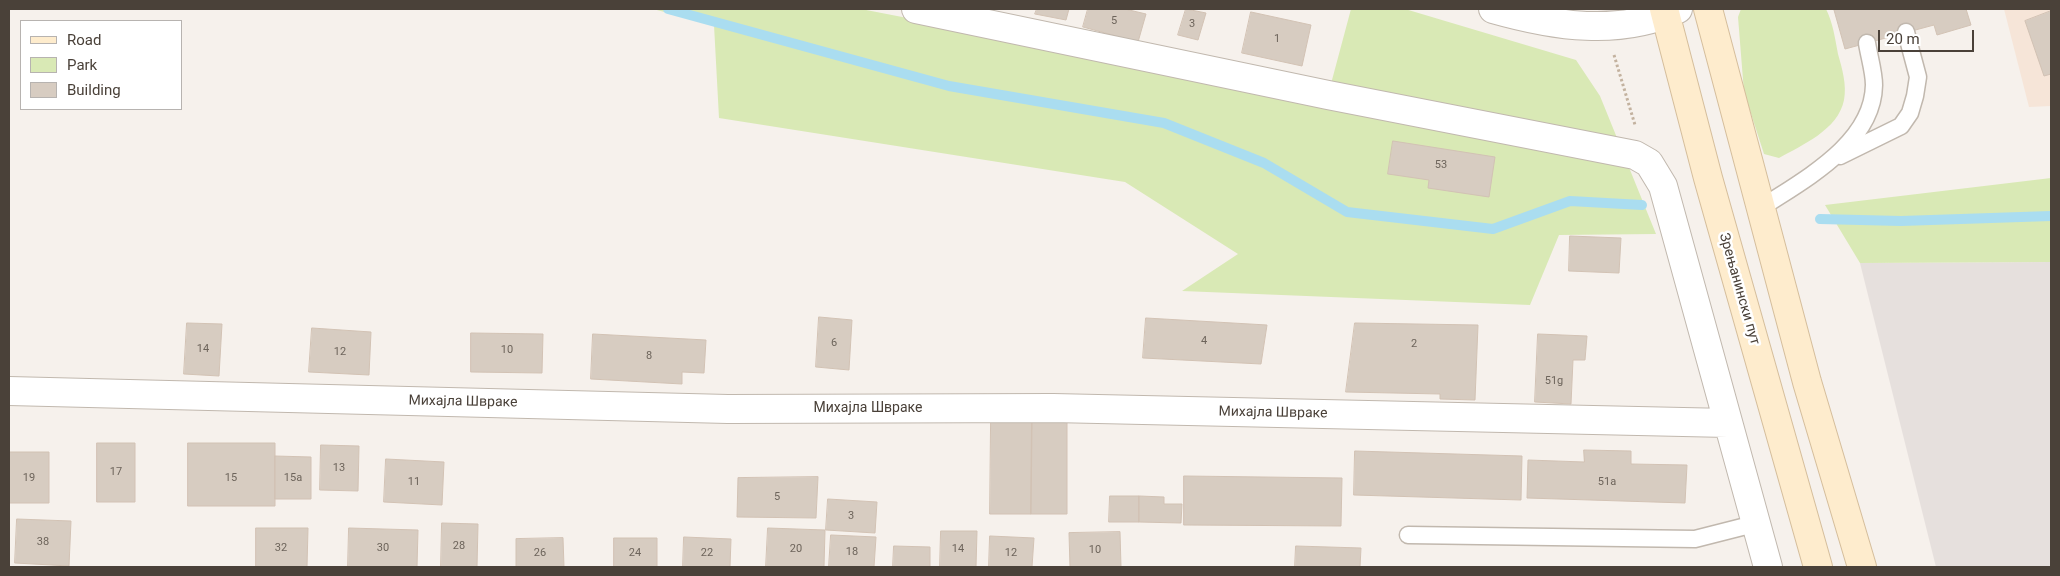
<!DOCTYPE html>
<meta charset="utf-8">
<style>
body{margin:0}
#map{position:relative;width:2060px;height:576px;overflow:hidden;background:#f6f1ec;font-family:Roboto,sans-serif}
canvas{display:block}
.frame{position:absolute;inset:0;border:10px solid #4a4139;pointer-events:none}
.legend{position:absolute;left:20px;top:20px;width:162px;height:90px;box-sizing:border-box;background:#fff;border:1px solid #b7b3b0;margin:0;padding:6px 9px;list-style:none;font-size:15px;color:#4a4139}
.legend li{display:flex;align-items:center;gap:10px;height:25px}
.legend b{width:25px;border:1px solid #b7b3b0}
.scale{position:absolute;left:1878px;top:30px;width:96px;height:22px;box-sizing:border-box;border:2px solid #4a4139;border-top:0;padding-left:6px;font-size:15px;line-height:18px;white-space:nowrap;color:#4a4139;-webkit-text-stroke:4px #fff;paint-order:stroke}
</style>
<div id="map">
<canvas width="2060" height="576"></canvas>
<div class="frame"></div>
<ul class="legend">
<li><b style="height:6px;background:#feeccd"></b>Road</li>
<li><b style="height:14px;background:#d9e9b5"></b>Park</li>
<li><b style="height:14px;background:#d7ccc1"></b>Building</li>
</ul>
<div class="scale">20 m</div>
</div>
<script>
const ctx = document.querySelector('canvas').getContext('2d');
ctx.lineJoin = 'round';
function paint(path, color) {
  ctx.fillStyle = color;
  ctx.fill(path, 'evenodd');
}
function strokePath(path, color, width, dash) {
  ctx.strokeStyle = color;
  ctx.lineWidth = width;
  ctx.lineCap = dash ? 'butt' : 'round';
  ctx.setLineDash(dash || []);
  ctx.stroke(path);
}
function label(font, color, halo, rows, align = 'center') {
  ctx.font = font + ' Roboto,sans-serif';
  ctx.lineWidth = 5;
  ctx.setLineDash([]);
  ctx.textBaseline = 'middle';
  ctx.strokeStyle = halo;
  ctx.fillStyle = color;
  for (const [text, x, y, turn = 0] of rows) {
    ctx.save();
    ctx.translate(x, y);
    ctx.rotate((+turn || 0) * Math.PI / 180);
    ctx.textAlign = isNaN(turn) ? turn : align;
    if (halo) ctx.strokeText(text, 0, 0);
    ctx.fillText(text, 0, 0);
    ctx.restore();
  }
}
const commercial = new Path2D(`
 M 2004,9 L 2051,9 L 2051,106 L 2029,107 Z`);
const industrial = new Path2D(`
 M 2051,262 L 2051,567 L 1936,567 L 1860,263 Z`);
const green = new Path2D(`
 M 653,9 L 861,9 L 1206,76 L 1328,95 L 1351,9 L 1405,9 L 1576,60 L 1600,96 L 1656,234 L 1559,235 L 1530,305 L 1182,291 L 1238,254 L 1125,182 L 719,118 L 714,25 Z
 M 1741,9 L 1826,9 C 1833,23 1835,38 1838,54 C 1842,68 1847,85 1844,100 C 1838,130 1802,145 1779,158 L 1764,154 L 1744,92 L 1738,17 Z
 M 2051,178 L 2051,262 L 1860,263 L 1825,205 Z`);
const stream = new Path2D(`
 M 668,9 L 949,86 L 1164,123 L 1264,163 L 1347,212 L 1493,229 L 1570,201 L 1642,205
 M 1820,219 L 1901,221 L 2051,216`);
const building = new Path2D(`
 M 1037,9 L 1069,9 L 1066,20 L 1035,14 Z
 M 1088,9 L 1125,9 L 1146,14 L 1138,42 L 1083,27 Z
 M 1186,9 L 1206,13 L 1198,40 L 1178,35 Z
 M 1837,9 L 1966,9 L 1971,25 L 1937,35 L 1934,25 L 1845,49 L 1834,10 Z
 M 2051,11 L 2051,74 L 2044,76 L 2025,21 Z
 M 1251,12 L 1311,25 L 1302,66 L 1242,53 Z
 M 1393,141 L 1495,157 L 1489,197 L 1428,188 L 1429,180 L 1388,174 Z
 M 1570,236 L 1621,238 L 1619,273 L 1569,271 Z
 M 819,317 L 852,320 L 849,370 L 816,367 Z
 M 1146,318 L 1267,325 L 1261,364 L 1143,358 Z
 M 187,323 L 222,324 L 219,376 L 184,374 Z
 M 1355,323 L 1478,325 L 1475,400 L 1440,399 L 1440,394 L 1346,392 Z
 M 312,328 L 371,332 L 369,375 L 309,372 Z
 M 471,333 L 543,334 L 542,373 L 471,372 Z
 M 593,334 L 706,340 L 704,373 L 682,372 L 682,384 L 591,379 Z
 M 1538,334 L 1587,336 L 1585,360 L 1573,360 L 1571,404 L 1535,402 Z
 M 991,421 L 1032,421 L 1031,514 L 990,514 Z
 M 1032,421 L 1067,422 L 1067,514 L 1031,514 Z
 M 97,443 L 135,443 L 135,502 L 97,502 Z
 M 188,443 L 275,443 L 275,506 L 188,506 Z
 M 321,445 L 359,446 L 358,491 L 320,490 Z
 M 1584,450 L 1631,451 L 1631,464 L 1687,465 L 1685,503 L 1527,498 L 1528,460 L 1584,462 Z
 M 1355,451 L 1522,456 L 1521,500 L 1354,495 Z
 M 9,452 L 49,452 L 49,503 L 9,503 Z
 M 275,456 L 311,457 L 311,499 L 275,499 Z
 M 386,459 L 444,462 L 442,505 L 384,502 Z
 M 1184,476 L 1342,478 L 1341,526 L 1184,525 Z
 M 818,477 L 816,518 L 737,517 L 738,478 Z
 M 1110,496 L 1139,496 L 1139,522 L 1109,522 Z
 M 1139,496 L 1164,497 L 1164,504 L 1182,504 L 1181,523 L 1139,522 Z
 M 828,499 L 877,502 L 875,533 L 826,530 Z
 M 17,519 L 71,521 L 69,566 L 15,563 Z
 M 442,523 L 478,524 L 477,567 L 441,567 Z
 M 256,528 L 308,528 L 307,567 L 256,567 Z
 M 349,528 L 418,530 L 417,567 L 348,567 Z
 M 768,528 L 825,530 L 824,567 L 766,567 Z
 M 941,531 L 977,531 L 976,567 L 940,567 Z
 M 1120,532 L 1121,567 L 1070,567 L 1069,533 Z
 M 831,535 L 876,537 L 874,567 L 829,567 Z
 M 990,536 L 1034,538 L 1032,567 L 989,567 Z
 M 684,537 L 731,539 L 730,567 L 683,567 Z
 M 563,538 L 564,567 L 516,567 L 516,539 Z
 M 614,538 L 657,538 L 657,567 L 614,567 Z
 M 894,546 L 930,547 L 930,567 L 893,567 Z
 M 1296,546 L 1361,548 L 1360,567 L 1295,567 Z`);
const path = new Path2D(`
 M 1614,55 L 1635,125`);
const service = new Path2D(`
 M 1840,156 L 1901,126 L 1910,113 L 1915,96 L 1918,77 L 1906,32
 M 1761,208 C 1803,180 1873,144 1874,85 C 1874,72 1869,56 1867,43
 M 1408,535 L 1695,539 L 1754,524`);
const minor = new Path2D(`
 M 916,9 L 1328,95 L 1635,155 L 1649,163 L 1663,186 L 1768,567
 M 9,391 L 728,409 L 1053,408 L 1728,423`);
const tertiary = new Path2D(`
 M 1493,9 C 1553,26 1620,37 1678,9`);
const secondary = new Path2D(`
 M 1664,9 L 1708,178 L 1818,567
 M 1708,9 L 1807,382 L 1862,567`);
const numberNames = [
 ["5",1114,21],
 ["3",1192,24],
 ["1",1277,39],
 ["53",1441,165],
 ["4",1204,341],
 ["6",834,343],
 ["2",1414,344],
 ["14",203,349],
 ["10",507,350],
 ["12",340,352],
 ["8",649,356],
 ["51g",1554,381],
 ["13",339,468],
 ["17",116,472],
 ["19",29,478],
 ["15",231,478],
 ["15a",293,478],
 ["11",414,482],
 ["51a",1607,482],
 ["5",777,497],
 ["3",851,516],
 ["38",43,542],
 ["28",459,546],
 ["32",281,548],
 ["30",383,548],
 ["20",796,549],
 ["14",958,549],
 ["10",1095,550],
 ["18",852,552],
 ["26",540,553],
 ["24",635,553],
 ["22",707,553],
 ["12",1011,553]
];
const streetNames = [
 ["Зрењанински пут",1739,289,74],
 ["Михајла Швраке",463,402,1],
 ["Михајла Швраке",868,408],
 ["Михајла Швраке",1273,413,1]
];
paint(commercial, '#f6e5d8');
paint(industrial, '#e6e0dd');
paint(green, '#d9e9b5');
strokePath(stream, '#aaddf0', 10);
paint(building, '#d7ccc1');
strokePath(building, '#d2c2b4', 1);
strokePath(service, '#c1b8ae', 19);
strokePath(minor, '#c1b8ae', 30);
strokePath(tertiary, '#c1b8ae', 30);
strokePath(secondary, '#d5be9c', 30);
strokePath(path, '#c3b29f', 3, [2.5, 2.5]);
strokePath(service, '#fff', 16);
strokePath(minor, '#fff', 28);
strokePath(tertiary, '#fff', 28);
strokePath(secondary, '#feeccd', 28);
label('11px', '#6d645b', null, numberNames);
label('14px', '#4a4139', '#fff', streetNames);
</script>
